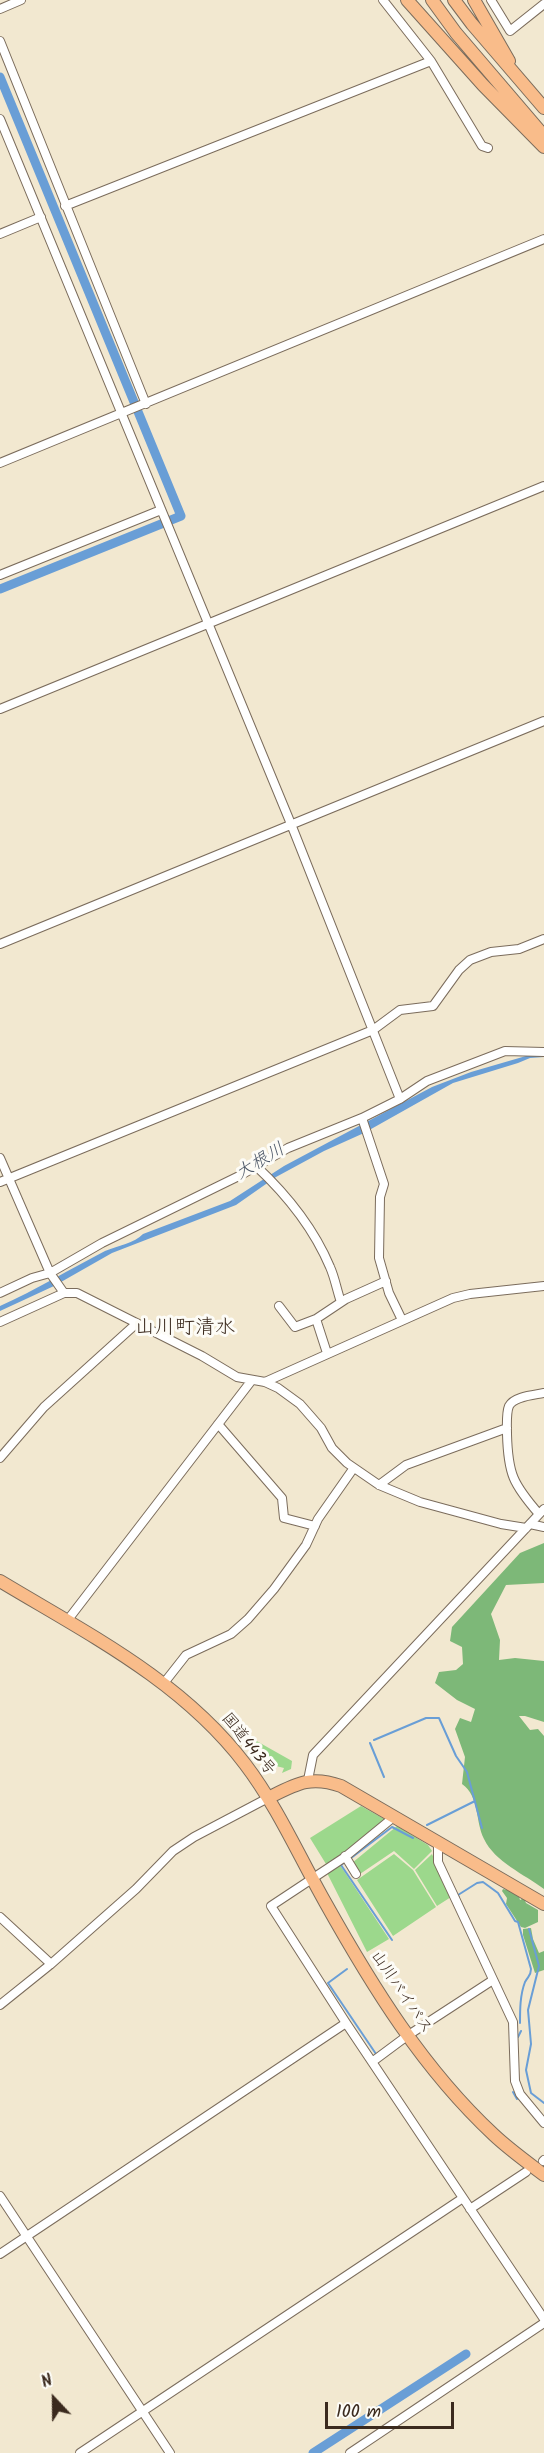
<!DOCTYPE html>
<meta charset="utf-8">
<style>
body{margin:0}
#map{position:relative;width:544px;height:2453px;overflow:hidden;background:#f2e8d0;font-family:Kalam,sans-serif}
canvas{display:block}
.north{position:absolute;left:24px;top:2369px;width:60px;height:60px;-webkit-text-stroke:4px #fdfcf7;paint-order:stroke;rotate:338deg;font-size:16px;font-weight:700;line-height:24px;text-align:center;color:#3b2a1e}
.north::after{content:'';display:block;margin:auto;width:21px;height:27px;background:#3b2a1e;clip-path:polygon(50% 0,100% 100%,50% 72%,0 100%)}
.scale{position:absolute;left:325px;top:2402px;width:129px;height:27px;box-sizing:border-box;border:3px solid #3b2a1e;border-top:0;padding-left:8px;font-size:18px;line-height:21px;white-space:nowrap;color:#3b2a1e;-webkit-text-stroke:4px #fdfcf7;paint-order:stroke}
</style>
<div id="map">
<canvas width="544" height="2453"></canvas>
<div class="north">N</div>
<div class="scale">100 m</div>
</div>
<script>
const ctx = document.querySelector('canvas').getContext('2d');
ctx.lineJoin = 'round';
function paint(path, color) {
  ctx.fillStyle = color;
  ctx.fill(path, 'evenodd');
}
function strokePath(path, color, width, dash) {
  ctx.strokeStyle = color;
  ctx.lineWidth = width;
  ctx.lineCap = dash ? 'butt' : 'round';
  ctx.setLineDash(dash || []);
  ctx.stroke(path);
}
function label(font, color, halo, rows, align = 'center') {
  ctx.font = font + ' Kalam,"Klee One",sans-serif';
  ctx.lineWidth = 6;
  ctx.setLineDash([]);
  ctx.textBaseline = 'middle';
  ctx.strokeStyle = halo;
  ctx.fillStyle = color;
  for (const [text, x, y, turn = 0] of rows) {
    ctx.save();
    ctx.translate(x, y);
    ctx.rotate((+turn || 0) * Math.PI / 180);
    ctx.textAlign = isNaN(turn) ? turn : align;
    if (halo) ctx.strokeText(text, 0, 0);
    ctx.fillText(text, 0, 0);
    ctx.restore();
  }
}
const green = new Path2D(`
 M 253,1739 L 292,1761 L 291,1769 L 282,1773 L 284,1768 L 276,1766 Z
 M 361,1806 L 386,1820 L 344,1853 L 326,1864 L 310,1838 Z
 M 397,1826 L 428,1845 L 432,1851 L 414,1869 L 394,1851 L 360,1874 L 352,1863 Z
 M 394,1854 L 413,1870 L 436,1907 L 393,1936 L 357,1880 Z
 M 432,1854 L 451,1897 L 437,1906 L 415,1870 Z
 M 340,1865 L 389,1939 L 367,1952 L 327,1873 Z`);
const forest = new Path2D(`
 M 544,1543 L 544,1583 L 506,1585 L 491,1614 L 500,1640 L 499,1660 L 515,1658 L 544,1661 L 544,1722 L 525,1716 L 519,1716 L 530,1730 L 538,1729 L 544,1736 L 544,1889 C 524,1874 495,1862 484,1839 C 475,1821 480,1797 462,1784 L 465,1757 L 455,1729 L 460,1718 L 471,1722 L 475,1709 L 457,1700 L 435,1683 L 439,1672 L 456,1670 L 463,1664 L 462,1647 L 450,1641 L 452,1627 L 520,1553 Z
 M 503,1889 L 518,1893 L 520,1900 L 524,1898 L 526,1903 L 538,1910 L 538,1922 L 525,1928 L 521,1927 L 506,1904 L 507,1898 L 502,1891 Z
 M 531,1928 L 533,1939 L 539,1953 L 544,1951 L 544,1970 L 535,1973 L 523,1935 L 523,1929 Z`);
const water = new Path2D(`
 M 544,1054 L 544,1057 L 530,1058 L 518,1063 L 453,1083 L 364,1133 L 324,1151 L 276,1177 L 236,1205 L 112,1253 L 54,1286 L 0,1311 L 0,1306 C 36,1290 70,1269 105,1251 C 117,1246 135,1243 143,1234 L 230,1201 L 284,1166 L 432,1087 L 471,1072 L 526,1056 Z`);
const stream = new Path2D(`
 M 374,1740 L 426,1718 L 439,1718 L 456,1756 L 467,1772 L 482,1828
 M 370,1743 L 384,1777
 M 427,1825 L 475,1801
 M 351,1858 L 392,1827 L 413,1838
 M 345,1862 L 341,1865 L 392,1940
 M 459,1898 L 458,1895 L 477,1883 L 483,1882 L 498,1893 L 515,1921 L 518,1922 L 531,1969 C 531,1976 528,1976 525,1982 C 520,1995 520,2010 520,2023
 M 529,1929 L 539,1966 L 528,2010 L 531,2044 L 526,2070 L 531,2093 L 544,2103
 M 347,1969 L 328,1983 L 376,2054
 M 518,2037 L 521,2031
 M 513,2092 L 517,2099`);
const canal = new Path2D(`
 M 0,77 L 181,516 L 0,589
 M 313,2453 L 466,2354`);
const minor = new Path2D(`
 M 383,0 L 431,61 L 482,146 L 488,148
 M 491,0 L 510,31 L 544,4
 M 0,9 L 21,0
 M 0,41 L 146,404
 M 0,119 L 291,824 L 400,1099
 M 65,206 L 431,61
 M 0,234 L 41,217
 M 0,463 L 544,239
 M 0,575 L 161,510
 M 0,709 L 544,486
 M 0,944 L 544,721
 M 362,1118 L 384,1184 L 380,1197 L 379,1258 L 389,1293 L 402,1320
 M 0,1158 L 50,1273 L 64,1293
 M 256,1166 C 286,1194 314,1229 330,1267 C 335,1278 337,1291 341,1302
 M 0,1182 L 373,1030 L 400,1010 L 433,1006 L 459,970 L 470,960 L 491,952 L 519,949 L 544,939
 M 0,1293 L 32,1278 L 50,1273 L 102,1243 L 241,1175 L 288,1148 L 362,1118 L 400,1099 L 427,1081 L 505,1051 L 544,1052
 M 279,1306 L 295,1327 L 316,1319
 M 0,1322 L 64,1293 L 77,1293 L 202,1356 L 237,1377 L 265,1382 L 278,1388 L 300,1404 L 321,1428 L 332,1448 L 347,1463 L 379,1485 L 420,1502 L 501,1524 L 526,1528
 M 327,1353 L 316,1319 L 346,1299 L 386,1281
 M 265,1382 L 453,1298 L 470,1294 L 544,1286
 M 218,1424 L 282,1498 L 284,1518 L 315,1526
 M 0,1458 L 44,1407 L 137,1323
 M 379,1485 L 406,1465 L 507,1428
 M 539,1514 C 513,1484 508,1474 507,1434 C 507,1427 506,1413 509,1406 C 514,1396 535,1395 544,1393
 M 530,1524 L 544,1527
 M 70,1617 L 252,1380
 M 164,1683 L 186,1655 L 231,1634 L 248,1619 L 274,1589 L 306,1545 L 318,1519 L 353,1469
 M 308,1780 L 313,1755 L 544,1509
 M 395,1816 L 345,1857 L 271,1906 L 346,2023 L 544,2319
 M 438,1841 L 438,1862 L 513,2022 L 515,2081 L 520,2094 L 544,2123
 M 345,1856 L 356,1874
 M 0,1917 L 51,1964
 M 0,2005 L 51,1964 L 136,1889 L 173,1851 L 194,1837 L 268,1798
 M 372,2062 L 407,2036 L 493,1980
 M 543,2161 L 544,2160
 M 0,2196 L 170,2453
 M 470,2209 L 526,2172
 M 0,2254 L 346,2023
 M 80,2453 L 463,2198
 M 350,2453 L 544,2323`);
const highway = new Path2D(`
 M 407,0 L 483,85 L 544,147
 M 432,0 L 456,33 L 544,136
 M 454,0 L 472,24 L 544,108
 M 474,0 L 509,61
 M 0,1581 C 88,1634 182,1681 245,1764 C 277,1806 299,1856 325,1902 C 372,1986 423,2069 494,2135 C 510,2150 527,2162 544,2175
 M 268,1798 C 296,1784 310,1775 341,1786 L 544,1904`);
const streetNames = [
 ["国道443号",247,1745,51],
 ["山川バイパス",400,1993,56]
];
const waterNames = [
 ["大根川",261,1163,-31]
];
const quarterNames = [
 ["山川町清水",185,1330]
];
paint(green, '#9cd88c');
paint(forest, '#7db878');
paint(water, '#699ed6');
strokePath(stream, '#699ed6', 2);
strokePath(canal, '#699ed6', 9);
strokePath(minor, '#7b6c5c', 10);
strokePath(highway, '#7b6c5c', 14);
strokePath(minor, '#fff', 8);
strokePath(highway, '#f9bc8a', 12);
label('16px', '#3b2a1e', '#fdfcf7', streetNames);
label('italic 18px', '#4d5868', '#fdfcf7', waterNames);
label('20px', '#3b2a1e', '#fdfcf7', quarterNames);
</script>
